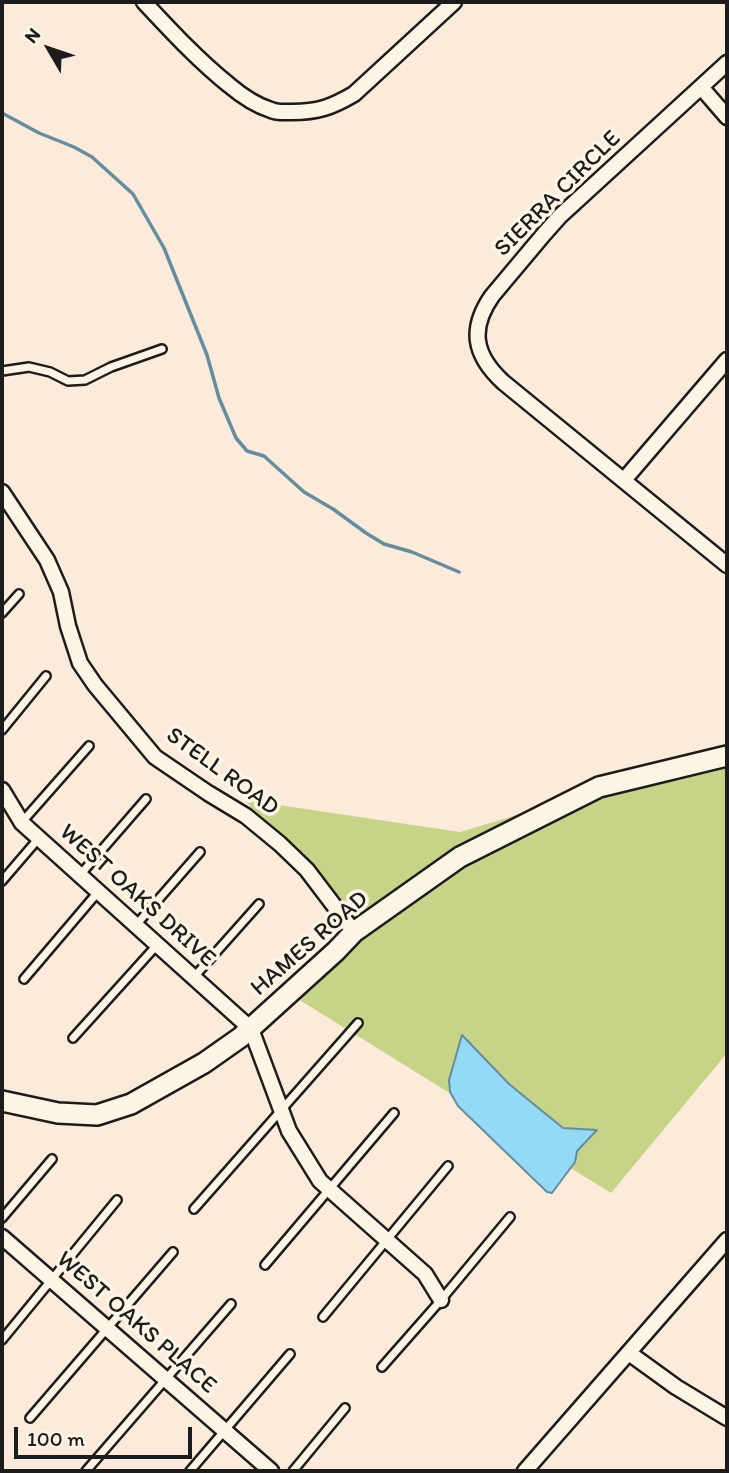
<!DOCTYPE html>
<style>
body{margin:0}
#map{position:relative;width:729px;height:1473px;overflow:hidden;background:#fcebda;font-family:Itim,sans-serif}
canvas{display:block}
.frame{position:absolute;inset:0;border:4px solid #1c1c1c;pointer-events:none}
.north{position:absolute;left:14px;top:14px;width:70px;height:70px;-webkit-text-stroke:5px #fcf5e5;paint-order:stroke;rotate:309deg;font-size:19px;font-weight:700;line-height:28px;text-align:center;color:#1c1c1c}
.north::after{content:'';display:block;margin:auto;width:24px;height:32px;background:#1c1c1c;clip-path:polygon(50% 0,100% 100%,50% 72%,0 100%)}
.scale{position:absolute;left:14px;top:1427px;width:178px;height:32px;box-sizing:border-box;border:4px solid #1c1c1c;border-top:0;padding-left:9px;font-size:21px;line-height:24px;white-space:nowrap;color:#1c1c1c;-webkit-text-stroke:5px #fcf5e5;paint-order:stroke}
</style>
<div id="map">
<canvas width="729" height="1473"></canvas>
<div class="frame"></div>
<div class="north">N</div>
<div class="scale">100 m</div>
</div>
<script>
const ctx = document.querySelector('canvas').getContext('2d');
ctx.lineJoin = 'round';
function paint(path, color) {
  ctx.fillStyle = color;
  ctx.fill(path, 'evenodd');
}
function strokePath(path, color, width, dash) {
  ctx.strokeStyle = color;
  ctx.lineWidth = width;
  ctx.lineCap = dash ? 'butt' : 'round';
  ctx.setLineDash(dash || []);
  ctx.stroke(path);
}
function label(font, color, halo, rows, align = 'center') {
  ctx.font = font + ' Itim,sans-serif';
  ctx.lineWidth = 7;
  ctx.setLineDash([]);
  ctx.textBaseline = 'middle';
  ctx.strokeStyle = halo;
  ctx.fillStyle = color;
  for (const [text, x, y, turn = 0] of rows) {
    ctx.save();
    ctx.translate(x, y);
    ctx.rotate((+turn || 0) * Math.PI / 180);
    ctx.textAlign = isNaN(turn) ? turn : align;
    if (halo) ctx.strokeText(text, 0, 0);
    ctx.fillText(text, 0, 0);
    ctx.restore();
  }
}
const green = new Path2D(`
 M 727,752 L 727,1053 L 611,1193 L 285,991 L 353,928 L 245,800 L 460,832 Z`);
const water = new Path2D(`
 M 462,1035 L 509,1084 L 563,1128 L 597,1130 L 577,1151 L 575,1162 L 552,1193 L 547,1192 L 458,1106 L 450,1092 L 449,1080 Z`);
const stream = new Path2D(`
 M 2,113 L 39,133 L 74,147 L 92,157 L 133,194 L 164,248 L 207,355 L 219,398 L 236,438 L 247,451 L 264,456 L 304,492 L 333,509 L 366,533 L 384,544 L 412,552 L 459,572`);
const lane = new Path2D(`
 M 2,371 L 29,367 L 50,372 L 68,381 L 85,380 L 111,367 L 162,349
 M 2,613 L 19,594
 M 2,730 L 46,676
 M 22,822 L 89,746
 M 80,875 L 146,799
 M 2,881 L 39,838
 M 136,925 L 200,852
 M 194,977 L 259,904
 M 24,979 L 98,892
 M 73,1038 L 157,945
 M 194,1209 L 358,1023
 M 2,1218 L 52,1159
 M 265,1265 L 394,1113
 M 323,1317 L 448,1166
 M 2,1340 L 117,1200
 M 382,1367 L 441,1300 L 510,1217
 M 30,1418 L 173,1252
 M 86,1471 L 231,1304
 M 190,1471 L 290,1354
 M 293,1471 L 345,1408`);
const street = new Path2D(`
 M 144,2 C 171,31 198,60 229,85 C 242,96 255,105 271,110 C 278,113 285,112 292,112 C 318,112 332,107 354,94 L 454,2
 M 727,63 L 560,216 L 544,234 L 492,296 C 469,329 474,355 503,382 L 727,565
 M 701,87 L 727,117
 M 624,480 L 727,360
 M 2,492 L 47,560 L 61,592 L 68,626 L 80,663 L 95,685 L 155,757 L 208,793 L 246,816 L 280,844 L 307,870 L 354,932
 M 2,790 L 22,823 L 251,1029 L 289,1131 L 320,1181 L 425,1274 L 441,1300
 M 2,1237 L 271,1471
 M 629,1353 L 676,1387 L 727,1418
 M 525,1471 L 727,1240`);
const secondary = new Path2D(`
 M 2,1101 L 58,1113 L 97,1115 L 131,1104 L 204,1063 L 241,1037 L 336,951 L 354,932 L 460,857 L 599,787 L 727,756`);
const streetNames = [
 ["SIERRA CIRCLE",558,194,-45],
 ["STELL ROAD",222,772,36],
 ["WEST OAKS DRIVE",137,896,42],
 ["HAMES ROAD",310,944,-41],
 ["WEST OAKS PLACE",136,1323,41]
];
paint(green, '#c6d488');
paint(water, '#94d9f6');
strokePath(water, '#648d9f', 2);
strokePath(stream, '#648d9f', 3.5);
strokePath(lane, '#1c1c1c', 12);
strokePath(street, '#1c1c1c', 19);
strokePath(secondary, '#1c1c1c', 24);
strokePath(lane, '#fcf5e5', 7);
strokePath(street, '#fcf5e5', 14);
strokePath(secondary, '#fcf5e5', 19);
label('24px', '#1c1c1c', '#fcf5e5', streetNames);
</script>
